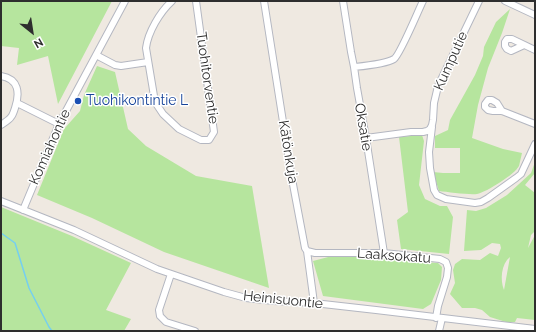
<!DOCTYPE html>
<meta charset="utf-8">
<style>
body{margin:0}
#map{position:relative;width:536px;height:332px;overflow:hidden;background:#efe9e1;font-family:Raleway,sans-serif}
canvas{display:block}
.frame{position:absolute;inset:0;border:2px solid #2e2e2e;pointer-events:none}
.north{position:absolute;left:12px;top:12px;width:40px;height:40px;-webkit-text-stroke:3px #fff;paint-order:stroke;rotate:150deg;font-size:11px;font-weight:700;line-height:16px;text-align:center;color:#2e2e2e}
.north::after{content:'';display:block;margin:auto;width:14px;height:18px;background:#2e2e2e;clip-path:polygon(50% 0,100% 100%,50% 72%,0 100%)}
</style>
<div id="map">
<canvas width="536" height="332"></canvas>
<div class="frame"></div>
<div class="north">N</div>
</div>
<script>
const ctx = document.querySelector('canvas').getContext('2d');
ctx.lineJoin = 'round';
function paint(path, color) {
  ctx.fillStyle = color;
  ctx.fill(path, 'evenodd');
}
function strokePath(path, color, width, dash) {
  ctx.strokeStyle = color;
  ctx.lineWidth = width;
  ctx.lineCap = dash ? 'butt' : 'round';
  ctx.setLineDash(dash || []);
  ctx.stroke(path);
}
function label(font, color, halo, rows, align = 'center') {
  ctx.font = font + ' Raleway,sans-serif';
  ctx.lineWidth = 3;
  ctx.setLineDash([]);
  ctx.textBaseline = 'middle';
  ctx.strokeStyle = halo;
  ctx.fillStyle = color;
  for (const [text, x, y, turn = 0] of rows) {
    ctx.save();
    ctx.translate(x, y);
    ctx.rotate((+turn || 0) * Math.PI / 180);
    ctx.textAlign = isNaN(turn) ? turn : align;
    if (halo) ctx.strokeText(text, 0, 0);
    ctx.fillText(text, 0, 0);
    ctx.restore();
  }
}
const green = new Path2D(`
 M 1,1 L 112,1 L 58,104 L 48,56 L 17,65 L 19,48 L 1,46 Z
 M 510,9 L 502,33 L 488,68 L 478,105 L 472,138 L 503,149 L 522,153 C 521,157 520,162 519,166 C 515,174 487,192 477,194 C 469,195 448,192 439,191 L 433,172 L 443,173 L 460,173 L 460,148 L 435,148 L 435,136 L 448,130 L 450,120 L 475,75 L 483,56 L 484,47 L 496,22 Z
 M 97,66 L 115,72 L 128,129 L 146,146 L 196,176 L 252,186 L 269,288 L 164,252 L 92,218 L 37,195 L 64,129 L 80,111 L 84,95 Z
 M 422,135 L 424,141 L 419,185 L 425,199 L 440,206 L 447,206 L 453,217 L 449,254 L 401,249 L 397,220 L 408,212 L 399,137 Z
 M 535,162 L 535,173 L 525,185 L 535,193 L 535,231 L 531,235 L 528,248 L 535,235 L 535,320 L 517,318 L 515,322 L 506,322 L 490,317 L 482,310 L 475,308 L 462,308 L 450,294 L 455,283 L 453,270 L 455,264 L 462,259 L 480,260 L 490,253 L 498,256 L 501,248 L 500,244 L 492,243 L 481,250 L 464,251 L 467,210 L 476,211 L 486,208 L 507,195 L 531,173 ZM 510,257 L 504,290 C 500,280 501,264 510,257 Z
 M 1,207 L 72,236 L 131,263 L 106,310 L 131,319 L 124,331 L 1,331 Z
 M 332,256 L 361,256 L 406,261 L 438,263 L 442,267 L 441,280 L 431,304 L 423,309 L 323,296 L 313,261 Z`);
const stream = new Path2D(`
 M 1,233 L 15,243 L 29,288 L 49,327 L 52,331`);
const minor = new Path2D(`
 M 172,1 C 160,12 148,32 146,48 L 155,102 L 163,114 L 179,129 L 201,140 L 209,140 L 214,132 L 196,1
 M 264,1 L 292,179 L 305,248 L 307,251 L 314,303
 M 343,1 L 351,52 L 354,67 L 357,88 L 366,138 L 384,253
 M 505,1 L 535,15
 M 524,45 L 511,51 L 507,49 L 505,46 L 505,42 L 507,39 L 512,39 L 535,50
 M 96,55 L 115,65 L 121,66 L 148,62
 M 354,67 C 364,66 386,64 394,59 C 400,55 418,11 423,1
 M 1,76 C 19,79 20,93 15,108 C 14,111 13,115 11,117 C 9,120 4,123 1,125
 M 17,103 L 59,124
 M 502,111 L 497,103 L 492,100 L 488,100 L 485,104 L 485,107 L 488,110 L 493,111 L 502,111 L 535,124
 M 432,127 L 429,152 L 430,168 L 434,190 L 437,195 L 446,199 L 475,203 L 481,202 L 488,198 L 516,178 L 521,174 L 535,144
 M 366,138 L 411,132 L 423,132 L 427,131 L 430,129 L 432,125 L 433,120 L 434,103 L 438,86 L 479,1
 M 1,201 L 74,230 L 157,269 L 224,292 L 246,298 L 274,301 L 314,303 L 376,310 L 535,329
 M 23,210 L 59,124 L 125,1
 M 307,251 L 315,253 L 384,253 L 440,259 L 446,262 L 448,268 L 447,277 L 438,306 L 436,318
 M 171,274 L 159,310 L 160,316 L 166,322 L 195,331
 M 439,331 L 442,318`);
const markers = [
 [78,101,4,"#1a4fb4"]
];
const streetNames = [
 ["Kumputie",451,61,-66],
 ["Tuohitorventie",207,78,82],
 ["Oksatie",363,127,80],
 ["Komiahontie",50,147,-66],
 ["Kätönkuja",288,152,81],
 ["Laaksokatu",394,256,4],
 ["Heinisuontie",283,300,6]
];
const transitNames = [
 ["Tuohikontintie L",86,101]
];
paint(green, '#b6e59e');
strokePath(stream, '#75cff0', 1.5);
strokePath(minor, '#b4b7c1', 8);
strokePath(minor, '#fff', 6);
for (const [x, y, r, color] of markers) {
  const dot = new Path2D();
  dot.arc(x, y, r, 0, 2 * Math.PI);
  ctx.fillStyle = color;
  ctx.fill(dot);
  strokePath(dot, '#fff', 1.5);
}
label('14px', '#2e2e2e', '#fff', streetNames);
label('14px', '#164399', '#fff', transitNames, 'left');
</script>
